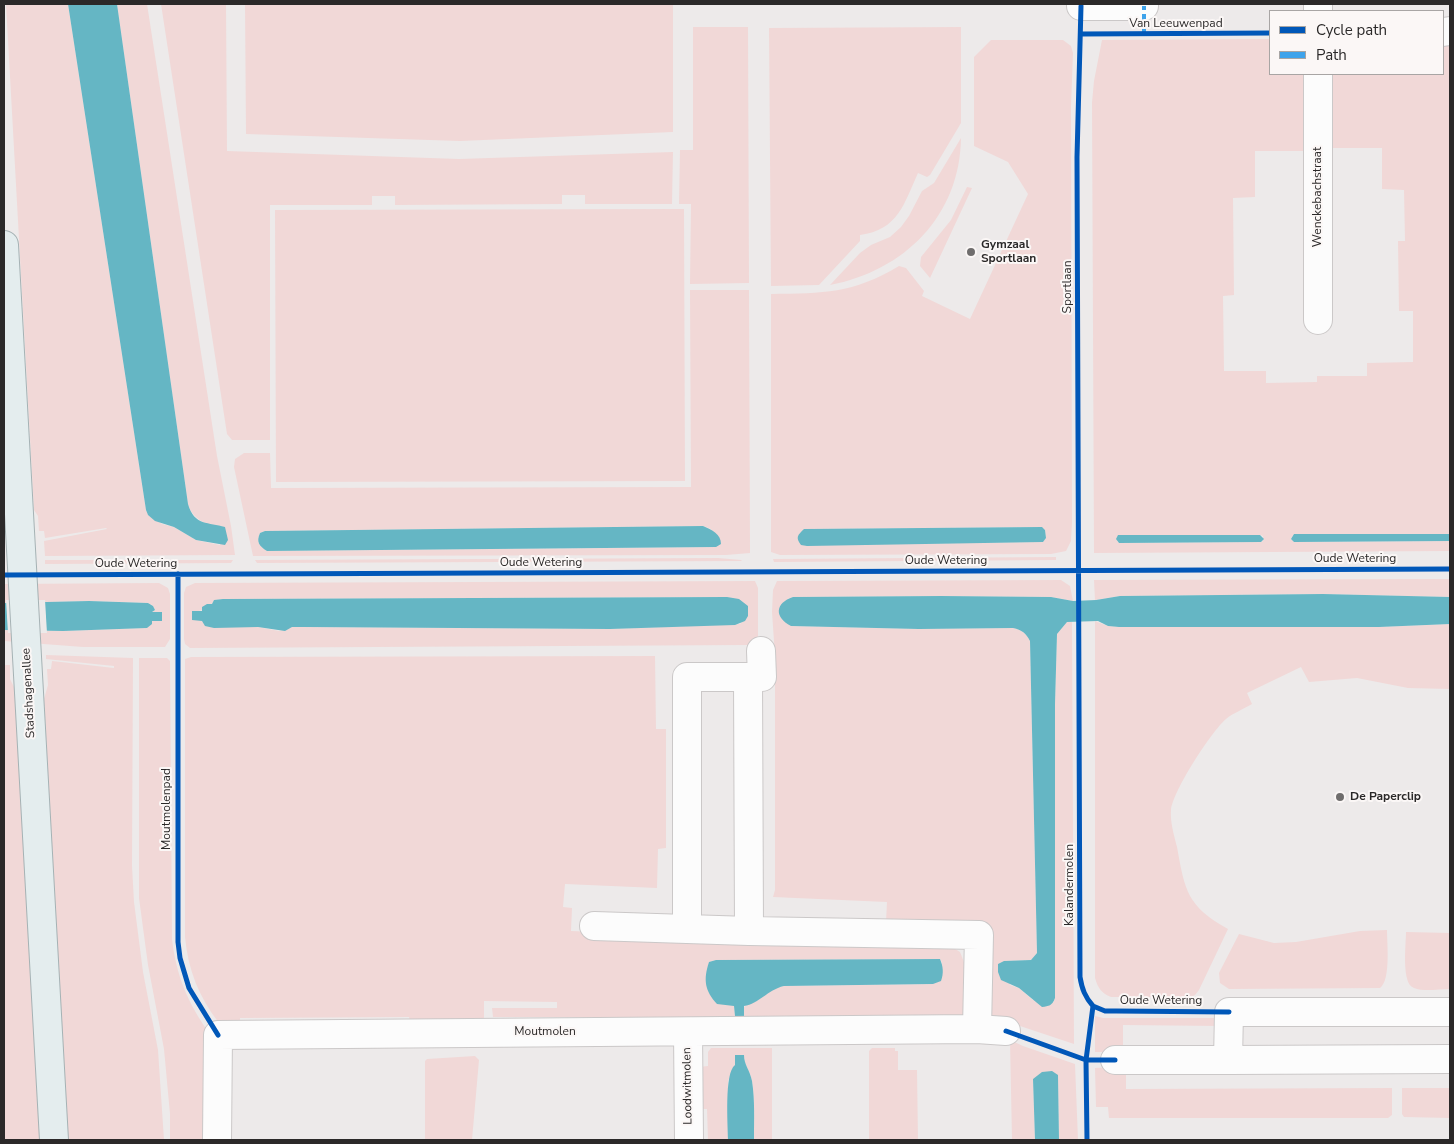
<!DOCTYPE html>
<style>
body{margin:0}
#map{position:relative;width:1454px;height:1144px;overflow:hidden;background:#edeaea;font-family:"Nunito Sans",sans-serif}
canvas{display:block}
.frame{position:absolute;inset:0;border:5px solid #2b2929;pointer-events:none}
.legend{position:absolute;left:1269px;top:10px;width:175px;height:65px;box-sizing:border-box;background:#fbf7f6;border:1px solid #a8a5a4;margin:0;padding:6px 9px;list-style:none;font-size:15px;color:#2b2929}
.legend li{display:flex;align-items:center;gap:10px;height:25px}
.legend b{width:25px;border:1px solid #a8a5a4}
</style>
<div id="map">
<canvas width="1454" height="1144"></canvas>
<div class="frame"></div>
<ul class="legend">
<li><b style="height:6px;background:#0057b8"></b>Cycle path</li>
<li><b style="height:6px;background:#3ea3eb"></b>Path</li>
</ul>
</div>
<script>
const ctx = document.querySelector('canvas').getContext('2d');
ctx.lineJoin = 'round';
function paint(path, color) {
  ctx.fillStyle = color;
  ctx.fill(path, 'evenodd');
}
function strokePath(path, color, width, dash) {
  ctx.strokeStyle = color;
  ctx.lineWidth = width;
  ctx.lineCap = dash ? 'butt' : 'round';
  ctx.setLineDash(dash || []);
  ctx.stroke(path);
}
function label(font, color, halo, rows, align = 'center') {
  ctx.font = font + ' "Nunito Sans",sans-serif';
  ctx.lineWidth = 4;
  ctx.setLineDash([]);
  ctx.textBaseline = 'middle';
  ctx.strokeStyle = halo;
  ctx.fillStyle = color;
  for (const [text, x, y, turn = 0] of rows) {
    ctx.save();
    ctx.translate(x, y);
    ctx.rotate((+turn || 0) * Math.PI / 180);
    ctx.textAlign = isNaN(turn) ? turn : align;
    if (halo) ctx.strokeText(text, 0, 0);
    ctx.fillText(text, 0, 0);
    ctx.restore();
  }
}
const green = new Path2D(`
 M 6,4 L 68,4 L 146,510 L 148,515 L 162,524 L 174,527 L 196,540 L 220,545 L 222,526 C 207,526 192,519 188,504 L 117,4 L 147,4 L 217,456 L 231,526 L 235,555 L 45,556 L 44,541 L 107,529 L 106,528 L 45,538 L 44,531 L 39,531 L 38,516 L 34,510 Z
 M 161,4 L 226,4 L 227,151 L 459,159 L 673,152 L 672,204 L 585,204 L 585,195 L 562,195 L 562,204 L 395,205 L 395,196 L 372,196 L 372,205 L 270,205 L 270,440 L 232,440 L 227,434 Z
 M 245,4 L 673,4 L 673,132 L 460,141 L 246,134 Z
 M 693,27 L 748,27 L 749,283 L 690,284 L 691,204 L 679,204 L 680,150 L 693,150 Z
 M 961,27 L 961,123 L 930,175 L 927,177 L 918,173 C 904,204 898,230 860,235 L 860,241 L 819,285 L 771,286 L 769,28 Z
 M 1443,38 L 1450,38 L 1450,534 L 1294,534 L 1291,539 L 1294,542 L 1450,541 L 1450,551 L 1094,553 L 1092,103 L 1094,81 L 1102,40 L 1270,39 L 1270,74 L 1309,74 L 1310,151 L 1255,151 L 1255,197 L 1233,198 L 1234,295 L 1223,296 L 1224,371 L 1266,371 L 1266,383 L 1317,382 L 1317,376 L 1367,376 L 1367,363 L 1413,362 L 1413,311 L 1399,311 L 1398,241 L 1405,241 L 1404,190 L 1382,189 L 1382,148 L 1329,148 L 1328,74 L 1443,74 ZM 1260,535 L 1263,536 L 1263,541 L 1261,542 L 1119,543 L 1117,541 L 1118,536 Z
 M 991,40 L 1063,40 L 1071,46 L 1073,53 L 1071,107 L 1072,523 L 1071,541 L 1066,551 L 1051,554 L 780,555 L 771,552 L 771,294 C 824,293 852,294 899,266 L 906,268 L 924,291 L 922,296 L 970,319 L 1028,194 L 1008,162 L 974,146 L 974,57 ZM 1041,527 L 1045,530 L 1046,538 L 1043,542 L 801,545 L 804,529 Z
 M 961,138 C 960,216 904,271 830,285 L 860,253 L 871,245 L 890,237 L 901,227 L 909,216 L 922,191 L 934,183 Z
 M 967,187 L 972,188 L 930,278 L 920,266 L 921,257 L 951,220 Z
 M 684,209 L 685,481 L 276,482 L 275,210 Z
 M 690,290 L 749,290 L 750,553 L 726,555 L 253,556 L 234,467 L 235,459 L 244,453 L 270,453 L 271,488 L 691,487 ZM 703,526 L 711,529 L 716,547 L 267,551 C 259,546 256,542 260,533 L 265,531 Z
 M 1056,557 L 1056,560 L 774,562 L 773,559 Z
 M 718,558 L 741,560 L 742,561 L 257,563 L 255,560 Z
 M 45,560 L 233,560 L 231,563 L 45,564 Z
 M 1450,579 L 1450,597 L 1323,594 L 1120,596 L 1095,600 L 1094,580 Z
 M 1061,580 L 1070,586 L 1073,601 L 1051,597 L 941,596 L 794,597 L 787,599 L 791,626 L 919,629 L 1013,628 C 1022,630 1026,633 1030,641 L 1037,953 L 1031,960 L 1004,961 L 1010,985 L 1019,988 L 1033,1000 L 1053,1003 L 1055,998 L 1055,704 L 1057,634 L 1067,622 L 1072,622 L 1074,1044 L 990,1016 L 985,927 L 886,922 L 887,902 L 773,897 L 775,890 L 775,656 L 772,612 L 773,590 L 777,581 Z
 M 755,581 L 758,588 L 758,636 L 756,641 L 749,645 L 190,648 L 185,644 L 184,639 L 184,593 L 186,587 L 195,583 ZM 726,597 L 748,616 L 740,624 L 610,629 L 304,627 L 292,627 L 279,631 L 258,627 L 213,627 L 202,621 L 192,612 C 200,611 211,609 214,600 L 223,599 Z
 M 159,583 L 168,588 L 170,594 L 170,639 L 165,647 L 83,647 L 4,641 L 4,630 L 63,631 L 147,628 L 152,621 L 162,620 L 152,612 L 155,610 L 153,606 L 148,603 L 89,601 L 4,603 L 4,584 Z
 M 1095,621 L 1108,626 L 1119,627 L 1379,627 L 1450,624 L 1450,689 L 1408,688 L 1357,678 L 1309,682 L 1301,667 L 1247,693 L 1252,704 C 1244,709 1233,713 1226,719 C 1211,732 1173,791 1171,810 C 1170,822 1174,835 1177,847 C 1185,891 1187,906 1228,929 L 1199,990 L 1195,995 L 1191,997 L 1111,997 C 1101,993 1098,988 1095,978 Z
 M 4,651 L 5,665 L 10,665 L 10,679 L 15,689 L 40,1140 L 4,1140 Z
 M 46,655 L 133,658 L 132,866 L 134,902 L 143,972 L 158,1050 L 164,1140 L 68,1140 L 44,699 L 48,685 L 47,669 L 51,669 L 52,661 L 114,668 L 114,666 L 46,659 Z
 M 655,656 L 656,729 L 666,729 L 666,848 L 658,849 L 657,888 L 565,884 L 563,907 L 572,908 L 571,931 L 952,947 L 960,952 L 964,962 L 965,1023 L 664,1024 L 663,1017 L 493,1017 L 492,1008 L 557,1008 L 557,1002 L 484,1001 L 484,1024 L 411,1024 L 409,1017 L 240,1018 L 240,1024 L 219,1023 C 199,997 188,970 185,937 L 185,659 L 191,657 ZM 940,959 L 942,963 L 933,984 L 784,986 C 766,990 747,1002 735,1016 L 734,1005 L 706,982 L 709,962 L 716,960 Z
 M 139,658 L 167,658 L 170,661 L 172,939 C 176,975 188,1004 210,1034 L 204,1054 L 203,1138 L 209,1140 L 170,1140 L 170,1114 L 164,1049 L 148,965 L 139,898 Z
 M 1387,930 C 1387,944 1391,980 1380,988 L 1229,989 L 1220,983 L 1219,973 L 1239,934 L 1274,943 L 1296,942 L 1360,931 Z
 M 1406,932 L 1450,933 L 1450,989 C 1439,989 1424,992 1414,988 C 1401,984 1406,944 1406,932 Z
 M 1095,1016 L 1103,1018 L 1220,1018 L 1221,1026 L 1123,1025 L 1123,1048 L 1113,1052 L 1095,1052 Z
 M 1010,1040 L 1023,1046 L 1075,1064 L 1078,1140 L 1059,1140 L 1058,1076 L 1033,1079 L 1035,1140 L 1012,1140 Z
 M 711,1048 L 772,1048 L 772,1140 L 754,1140 C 754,1120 755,1100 752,1081 C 750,1070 744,1066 744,1055 L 735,1055 L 735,1066 L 728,1081 L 728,1140 L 708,1140 L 707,1109 L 699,1109 L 699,1067 L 708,1066 L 708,1052 Z
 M 872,1048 L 895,1048 L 895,1051 L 898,1051 L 898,1070 L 917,1070 L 918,1140 L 869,1140 L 869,1051 Z
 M 475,1056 L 479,1060 L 472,1140 L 425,1140 L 425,1061 L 427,1059 Z
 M 1114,1067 L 1126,1069 L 1126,1089 L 1392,1088 L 1392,1115 L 1388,1118 L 1109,1118 L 1108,1107 L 1096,1107 L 1095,1068 Z
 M 1402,1088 L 1450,1088 L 1450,1118 L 1404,1117 L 1402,1114 Z`);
const water = new Path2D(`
 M 68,4 L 117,4 L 188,504 C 194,526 209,522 225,527 L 228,540 L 225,545 L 196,540 L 174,527 L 155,521 L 148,515 L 146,510 Z
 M 703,526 C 712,530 721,534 721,544 L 716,547 L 267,551 C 259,546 256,542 260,533 L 265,531 Z
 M 1042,527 L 1045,530 L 1046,538 L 1043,542 L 807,546 L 801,545 C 795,537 798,535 804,529 Z
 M 1294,534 L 1450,534 L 1450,541 L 1294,542 L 1291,539 Z
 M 1118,535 L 1260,535 L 1264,539 L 1261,542 L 1119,543 L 1116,539 Z
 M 1323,594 L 1450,597 L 1450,624 L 1379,627 L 1119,627 L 1108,626 L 1098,621 L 1067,622 L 1057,634 L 1055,704 L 1055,998 C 1052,1006 1049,1006 1042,1007 L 1019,988 L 1001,980 L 998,972 L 998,964 L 1004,961 L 1031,960 L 1037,953 L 1030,641 C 1026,633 1022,630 1013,628 L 919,629 L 791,626 C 774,617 775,603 793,597 L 941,596 L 1051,597 L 1073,601 L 1096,600 L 1120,596 Z
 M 727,597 L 739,599 L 748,606 L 748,616 L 745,621 L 735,625 L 610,629 L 304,627 L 292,627 L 285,631 L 258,627 L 214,628 L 205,626 L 202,621 L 192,620 L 192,611 L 202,611 L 202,607 L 207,604 L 212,604 L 214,600 L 223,599 Z
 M 89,601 L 148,603 L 153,606 L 155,610 L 152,612 L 162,612 L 162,621 L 152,621 L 152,624 L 147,628 L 63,631 L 4,630 L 4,603 Z
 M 940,959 C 943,966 944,973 941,981 L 933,984 L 784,986 C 767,990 759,1004 744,1006 L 744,1016 L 735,1016 L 734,1006 L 717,1004 C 705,991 703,980 709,962 L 716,960 Z
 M 735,1055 L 744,1055 C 744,1065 750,1070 752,1081 C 755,1100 754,1120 754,1140 L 728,1140 C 728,1125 724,1073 735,1065 Z
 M 1052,1071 L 1058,1075 L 1059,1140 L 1035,1140 L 1033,1079 L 1042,1072 Z`);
const pier = new Path2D(`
 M 6,600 L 45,600 L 47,633 L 8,633 Z`);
const minor = new Path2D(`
 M 1081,4 L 1081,6 L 1144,6 L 1144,4
 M 1318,4 L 1318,11
 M 1443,32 L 1450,31
 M 1318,74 L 1318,320
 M 748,677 L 762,677 L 761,651
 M 594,926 L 749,931 L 979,935 L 977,1029 L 1006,1031
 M 687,929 L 687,677 L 748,677 L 749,931
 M 1450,1012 L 1229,1012 L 1228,1060 L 1450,1059
 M 688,1032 L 689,1140
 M 1115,1060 L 1228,1060
 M 217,1140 L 218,1035 L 977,1029`);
const major = new Path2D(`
 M 4,245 L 54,1140`);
const quiet = new Path2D(`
 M 1144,34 L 1144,6`);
const cycleway = new Path2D(`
 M 1081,6 L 1077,157 L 1080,977 C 1082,989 1085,997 1093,1006 L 1086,1060 L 1087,1140
 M 1081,34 L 1270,33
 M 178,574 L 178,942 L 180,958 L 189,988 L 218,1035
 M 4,575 L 1450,569
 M 1093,1006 L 1105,1011 L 1116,1011 L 1229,1012
 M 1006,1031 L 1086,1060 L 1115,1060`);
const markers = [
 [971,252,5,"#6f6d6d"],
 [1340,797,5,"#6f6d6d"]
];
const streetNames = [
 ["Van Leeuwenpad",1176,24],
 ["Wenckebachstraat",1318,197,-90],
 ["Sportlaan",1068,287,-90],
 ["Oude Wetering",1355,559],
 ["Oude Wetering",946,561],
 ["Oude Wetering",541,563],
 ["Oude Wetering",136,564],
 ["Stadshagenallee",29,693,-93],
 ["Moutmolenpad",167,809,-90],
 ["Kalandermolen",1070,885,-90],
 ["Oude Wetering",1161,1001],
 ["Moutmolen",545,1032],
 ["Loodwitmolen",688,1086,-91]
];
const poiNames = [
 ["Gymzaal",981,245],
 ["Sportlaan",981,259],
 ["De Paperclip",1350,797]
];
paint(green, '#f1d8d7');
paint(water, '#65b6c4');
paint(pier, '#edeaea');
strokePath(minor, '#cbc8c8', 30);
strokePath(major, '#a5b2b4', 30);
strokePath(minor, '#fcfcfc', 28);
strokePath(major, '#e4edee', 28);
strokePath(quiet, '#3ea3eb', 4, [8, 4]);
strokePath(cycleway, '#0057b8', 5);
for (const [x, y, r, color] of markers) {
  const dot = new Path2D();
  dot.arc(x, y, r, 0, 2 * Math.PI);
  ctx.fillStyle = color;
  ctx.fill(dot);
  strokePath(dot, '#fbf7f6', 2);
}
label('12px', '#2b2929', '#fbf7f6', streetNames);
label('bold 12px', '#2b2929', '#fbf7f6', poiNames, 'left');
</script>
